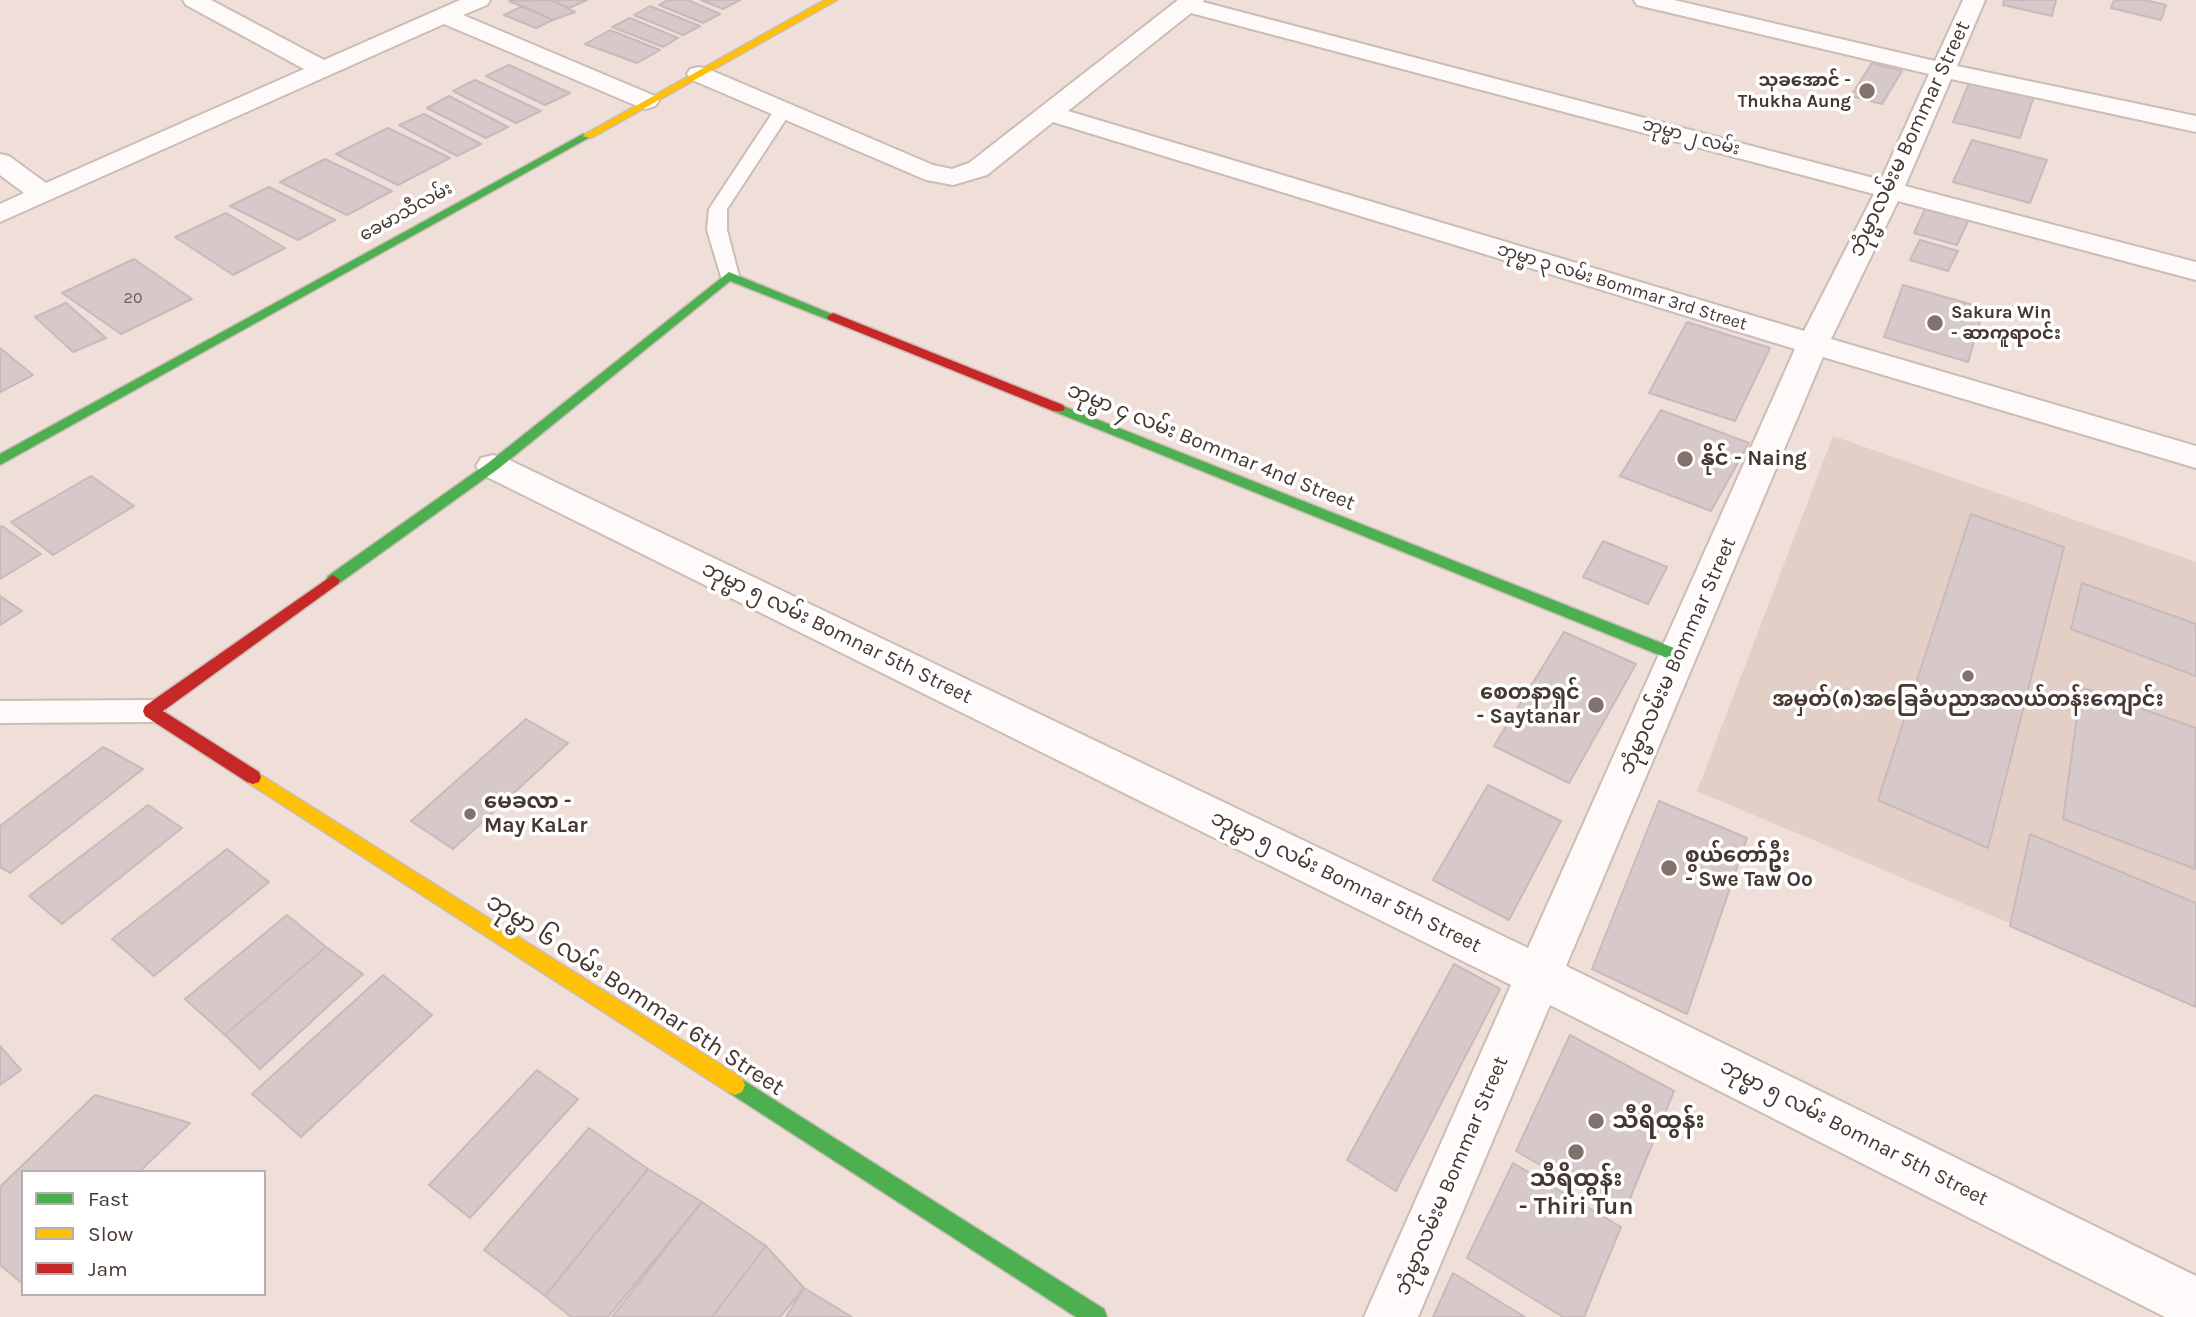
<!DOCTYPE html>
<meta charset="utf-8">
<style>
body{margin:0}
#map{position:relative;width:2196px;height:1317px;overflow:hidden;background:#f0dfd8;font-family:Karla,sans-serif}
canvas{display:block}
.legend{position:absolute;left:21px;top:1170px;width:245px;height:126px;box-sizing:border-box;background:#fff;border:2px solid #b5afad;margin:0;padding:9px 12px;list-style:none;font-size:21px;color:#463731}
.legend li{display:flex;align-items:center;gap:14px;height:35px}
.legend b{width:35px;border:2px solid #b5afad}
</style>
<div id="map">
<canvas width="2196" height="1317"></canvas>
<ul class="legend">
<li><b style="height:9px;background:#4caf50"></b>Fast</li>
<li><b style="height:9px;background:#ffc107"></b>Slow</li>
<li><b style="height:9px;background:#c62828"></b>Jam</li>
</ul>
</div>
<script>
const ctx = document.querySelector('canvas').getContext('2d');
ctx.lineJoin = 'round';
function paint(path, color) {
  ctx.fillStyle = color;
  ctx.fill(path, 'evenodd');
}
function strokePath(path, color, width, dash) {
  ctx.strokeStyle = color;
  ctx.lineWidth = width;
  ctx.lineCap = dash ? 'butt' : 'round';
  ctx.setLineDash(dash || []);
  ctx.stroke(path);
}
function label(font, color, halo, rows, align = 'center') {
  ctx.font = font + ' Karla,"Noto Sans Myanmar",sans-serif';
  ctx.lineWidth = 7;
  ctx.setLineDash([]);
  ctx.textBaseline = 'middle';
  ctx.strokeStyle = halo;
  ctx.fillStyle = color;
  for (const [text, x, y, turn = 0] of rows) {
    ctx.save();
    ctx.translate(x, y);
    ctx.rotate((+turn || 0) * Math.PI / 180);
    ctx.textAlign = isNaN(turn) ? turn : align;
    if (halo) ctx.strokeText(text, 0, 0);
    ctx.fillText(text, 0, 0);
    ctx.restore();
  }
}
const education = new Path2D(`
 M 1833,436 L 2196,562 L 2196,1002 L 1697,791 Z`);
const building = new Path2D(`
 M 551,0 L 575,12 L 553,20 L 509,1 Z
 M 551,0 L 587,0 L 569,8 Z
 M 668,0 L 688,0 L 720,14 L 703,23 L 659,5 Z
 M 701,0 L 740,0 L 723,9 Z
 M 2004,0 L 2056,0 L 2052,16 L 2003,5 Z
 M 2114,0 L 2145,0 L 2166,5 L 2161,20 L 2111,8 Z
 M 523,6 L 553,20 L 536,28 L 504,15 Z
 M 650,6 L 700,26 L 683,35 L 634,15 Z
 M 630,18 L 678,38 L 663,47 L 612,27 Z
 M 610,30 L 660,50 L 637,63 L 585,44 Z
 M 1872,63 L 1902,71 L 1882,104 L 1851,96 Z
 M 509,65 L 570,93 L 545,105 L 486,76 Z
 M 475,80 L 541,111 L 516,123 L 453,91 Z
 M 1970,81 L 2034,96 L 2020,138 L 1953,122 Z
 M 449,96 L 508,127 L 486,138 L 427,108 Z
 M 424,114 L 481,144 L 457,156 L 399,125 Z
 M 388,128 L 450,158 L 398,185 L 336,154 Z
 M 1972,140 L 2047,160 L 2030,203 L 1953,182 Z
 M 325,159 L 392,191 L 347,215 L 280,182 Z
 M 269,187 L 335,220 L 298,240 L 230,206 Z
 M 1926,207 L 1969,219 L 1957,245 L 1914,233 Z
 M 226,213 L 285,248 L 233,275 L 175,237 Z
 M 1920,240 L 1958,251 L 1948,271 L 1910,260 Z
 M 134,259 L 192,299 L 121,334 L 62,293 Z
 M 1903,285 L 1984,308 L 1968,362 L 1884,337 Z
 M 66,303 L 106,338 L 73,352 L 35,317 Z
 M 1687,322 L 1770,348 L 1735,421 L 1649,393 Z
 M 0,348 L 33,375 L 0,392 Z
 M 1661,410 L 1749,443 L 1711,511 L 1620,476 Z
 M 91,476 L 134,506 L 53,555 L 11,522 Z
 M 1971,514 L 2064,547 L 1988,848 L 1878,800 Z
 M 2,526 L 41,554 L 0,579 L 0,527 Z
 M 1603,541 L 1667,567 L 1648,604 L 1583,577 Z
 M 2082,583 L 2196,624 L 2196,676 L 2071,629 Z
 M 0,596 L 22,611 L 0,625 Z
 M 1564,632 L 1636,664 L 1569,783 L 1494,746 Z
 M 2081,687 L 2196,728 L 2195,869 L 2063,819 Z
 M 526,719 L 568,743 L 453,849 L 411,821 Z
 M 103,747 L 143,769 L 10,873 L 0,867 L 0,826 Z
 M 1488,785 L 1561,821 L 1509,920 L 1433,880 Z
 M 1659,801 L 1747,838 L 1687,1014 L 1592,969 Z
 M 148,805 L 182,828 L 62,924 L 29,896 Z
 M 2030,834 L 2196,903 L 2196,1007 L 2010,926 Z
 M 227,849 L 269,882 L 154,976 L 112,939 Z
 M 287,915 L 326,947 L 225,1035 L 185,999 Z
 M 326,947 L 363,974 L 260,1069 L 225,1035 Z
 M 1454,964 L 1500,989 L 1396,1191 L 1347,1160 Z
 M 383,975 L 432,1015 L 301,1137 L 252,1094 Z
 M 1570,1035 L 1674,1091 L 1624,1213 L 1516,1151 Z
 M 0,1046 L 21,1070 L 0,1085 Z
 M 537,1070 L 578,1099 L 470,1218 L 429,1185 Z
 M 95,1095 L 190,1123 L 139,1172 L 23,1172 L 22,1283 L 0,1265 L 0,1187 Z
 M 589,1128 L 648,1169 L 545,1296 L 484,1250 Z
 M 1513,1163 L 1621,1227 L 1584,1317 L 1563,1317 L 1467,1258 Z
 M 648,1169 L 702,1202 L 608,1317 L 571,1317 L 545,1296 Z
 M 702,1202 L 766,1246 L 712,1317 L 612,1317 Z
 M 766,1246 L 804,1288 L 780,1317 L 712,1317 Z
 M 1453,1273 L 1525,1317 L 1433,1317 Z
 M 804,1288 L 852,1317 L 786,1317 Z`);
const lane = new Path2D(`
 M 783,105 L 792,110 L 727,209 L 727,230 L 739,276 L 736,280 L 722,280 L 707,230 L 709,209 L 777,106 Z
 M 151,700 L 161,703 L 165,711 L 161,719 L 151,722 L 0,723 L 0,701 Z`);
const street = new Path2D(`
 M 183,0 L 211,0 L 324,60 L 460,0 L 490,0 L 487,5 L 463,15 L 655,96 L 659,101 L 655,106 L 646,109 L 637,106 L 444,24 L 0,222 L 0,204 L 24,193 L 0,175 L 0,154 L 9,156 L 46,183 L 304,69 L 186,5 Z
 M 1178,0 L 1204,0 L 1203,2 L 1881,180 L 1929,74 L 1637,5 L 1634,0 L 1674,0 L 1935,61 L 1963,0 L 1985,0 L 1957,66 L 2196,116 L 2196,132 L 1951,79 L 1905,186 L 2196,262 L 2196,280 L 1898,201 L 1831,339 L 2196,446 L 2196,468 L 1823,357 L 1566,966 L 2196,1276 L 2196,1317 L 2165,1317 L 1550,1005 L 1418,1317 L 1364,1317 L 1511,985 L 481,474 L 476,466 L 481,458 L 493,455 L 505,458 L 1528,948 L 1795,349 L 1053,122 L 987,175 L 953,185 L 926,180 L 690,79 L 687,74 L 690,69 L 699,67 L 708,69 L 933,165 L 952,169 L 969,163 ZM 1191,13 L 1874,194 L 1804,331 L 1068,111 Z`);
const fast = new Path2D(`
 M 583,134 L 592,136 L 0,465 L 0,454 Z
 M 729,272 L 839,317 L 837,320 L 829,320 L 730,281 L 498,469 L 338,584 L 328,584 L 326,580 L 328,576 L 488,463 Z
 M 1058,404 L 1684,652 L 1686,656 L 1684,660 L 1672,660 L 1053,411 L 1053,405 Z
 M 735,1075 L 1104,1309 L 1107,1317 L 1076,1317 L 728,1092 L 725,1085 L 728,1078 Z`);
const slow = new Path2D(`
 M 825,0 L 837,0 L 591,138 L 582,136 Z
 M 253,770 L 742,1078 L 745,1085 L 742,1092 L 735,1095 L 728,1092 L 247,782 L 245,777 L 247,772 Z`);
const jam = new Path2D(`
 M 833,313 L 1063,405 L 1065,408 L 1063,411 L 1053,411 L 829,320 L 827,317 Z
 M 333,575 L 340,580 L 338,584 L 163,711 L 259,772 L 261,777 L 259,782 L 253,784 L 247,782 L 145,716 L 143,711 L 145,706 Z`);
const markers = [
 [1867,91,9,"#82726b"],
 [1935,323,9,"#82726b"],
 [1685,459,9,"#82726b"],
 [1968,676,7,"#82726b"],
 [1596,705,9,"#82726b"],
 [470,814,7,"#82726b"],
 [1669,868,9,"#82726b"],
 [1596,1121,9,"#82726b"],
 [1576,1152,9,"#82726b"]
];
const farNumbernames = [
 ["20",133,298]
];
const farPoinames = [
 ["သုခအောင် -",1851,81],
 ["Thukha Aung",1851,102],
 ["Sakura Win",1951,313,"left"],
 ["- ဆာကူရာဝင်း",1951,334,"left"]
];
const farStreetnames = [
 ["ဘုမ္မာ ၂ လမ်း",1691,137,15],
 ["ခေမာသီလမ်း",406,212,-29],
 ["ဘုမ္မာ ၃ လမ်း Bommar 3rd Street",1622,287,17]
];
const streetNames = [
 ["ဘုံမ္မာလမ်းမ Bommar Street",1910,139,-65],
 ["ဘုမ္မာ ၄ လမ်း Bommar 4nd Street",1211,447,22],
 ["ဘုမ္မာ ၅ လမ်း Bomnar 5th Street",837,633,26],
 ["ဘုံမ္မာလမ်းမ Bommar Street",1678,656,-66],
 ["ဘုမ္မာ ၅ လမ်း Bomnar 5th Street",1346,882,26],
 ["ဘုမ္မာ ၅ လမ်း Bomnar 5th Street",1854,1133,27],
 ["ဘုံမ္မာလမ်းမ Bommar Street",1452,1176,-67]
];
const poiNames = [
 ["နိုင် - Naing",1701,459],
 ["စေတနာရှင်",1580,693,"right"],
 ["- Saytanar",1580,717,"right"],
 ["အမှတ်(၈)အခြေခံပညာအလယ်တန်းကျောင်း",1968,700,"center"],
 ["မေခလာ -",484,802],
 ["May KaLar",484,826],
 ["စွယ်တော်ဦး",1685,856],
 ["- Swe Taw Oo",1685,880]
];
const nearStreetnames = [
 ["ဘုမ္မာ ၆ လမ်း Bommar 6th Street",635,995,33]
];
const nearPoinames = [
 ["သီရိထွန်း",1612,1121],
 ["သီရိထွန်း",1576,1179,"center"],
 ["- Thiri Tun",1576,1207,"center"]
];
paint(education, '#e3cfc6');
paint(building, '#d7c9ca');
strokePath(building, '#c8babb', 2);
strokePath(lane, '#cbbcb5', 4);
strokePath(street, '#cbbcb5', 4);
strokePath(fast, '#cbbcb5', 3);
strokePath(slow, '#cbbcb5', 3);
strokePath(jam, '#cbbcb5', 3);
paint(lane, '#fdfaf9');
paint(street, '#fdfaf9');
paint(fast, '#4caf50');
paint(slow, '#ffc107');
paint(jam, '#c62828');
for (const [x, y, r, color] of markers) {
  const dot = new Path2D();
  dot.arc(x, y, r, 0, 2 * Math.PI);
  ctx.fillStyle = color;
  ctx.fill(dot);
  strokePath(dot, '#fff', 2.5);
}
label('16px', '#6e5f5a', null, farNumbernames);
label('bold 18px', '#463731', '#fff', farPoinames, 'right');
label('18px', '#463731', '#fff', farStreetnames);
label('21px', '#463731', '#fff', streetNames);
label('bold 21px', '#463731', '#fff', poiNames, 'left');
label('24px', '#463731', '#fff', nearStreetnames);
label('bold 24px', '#463731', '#fff', nearPoinames, 'left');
</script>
